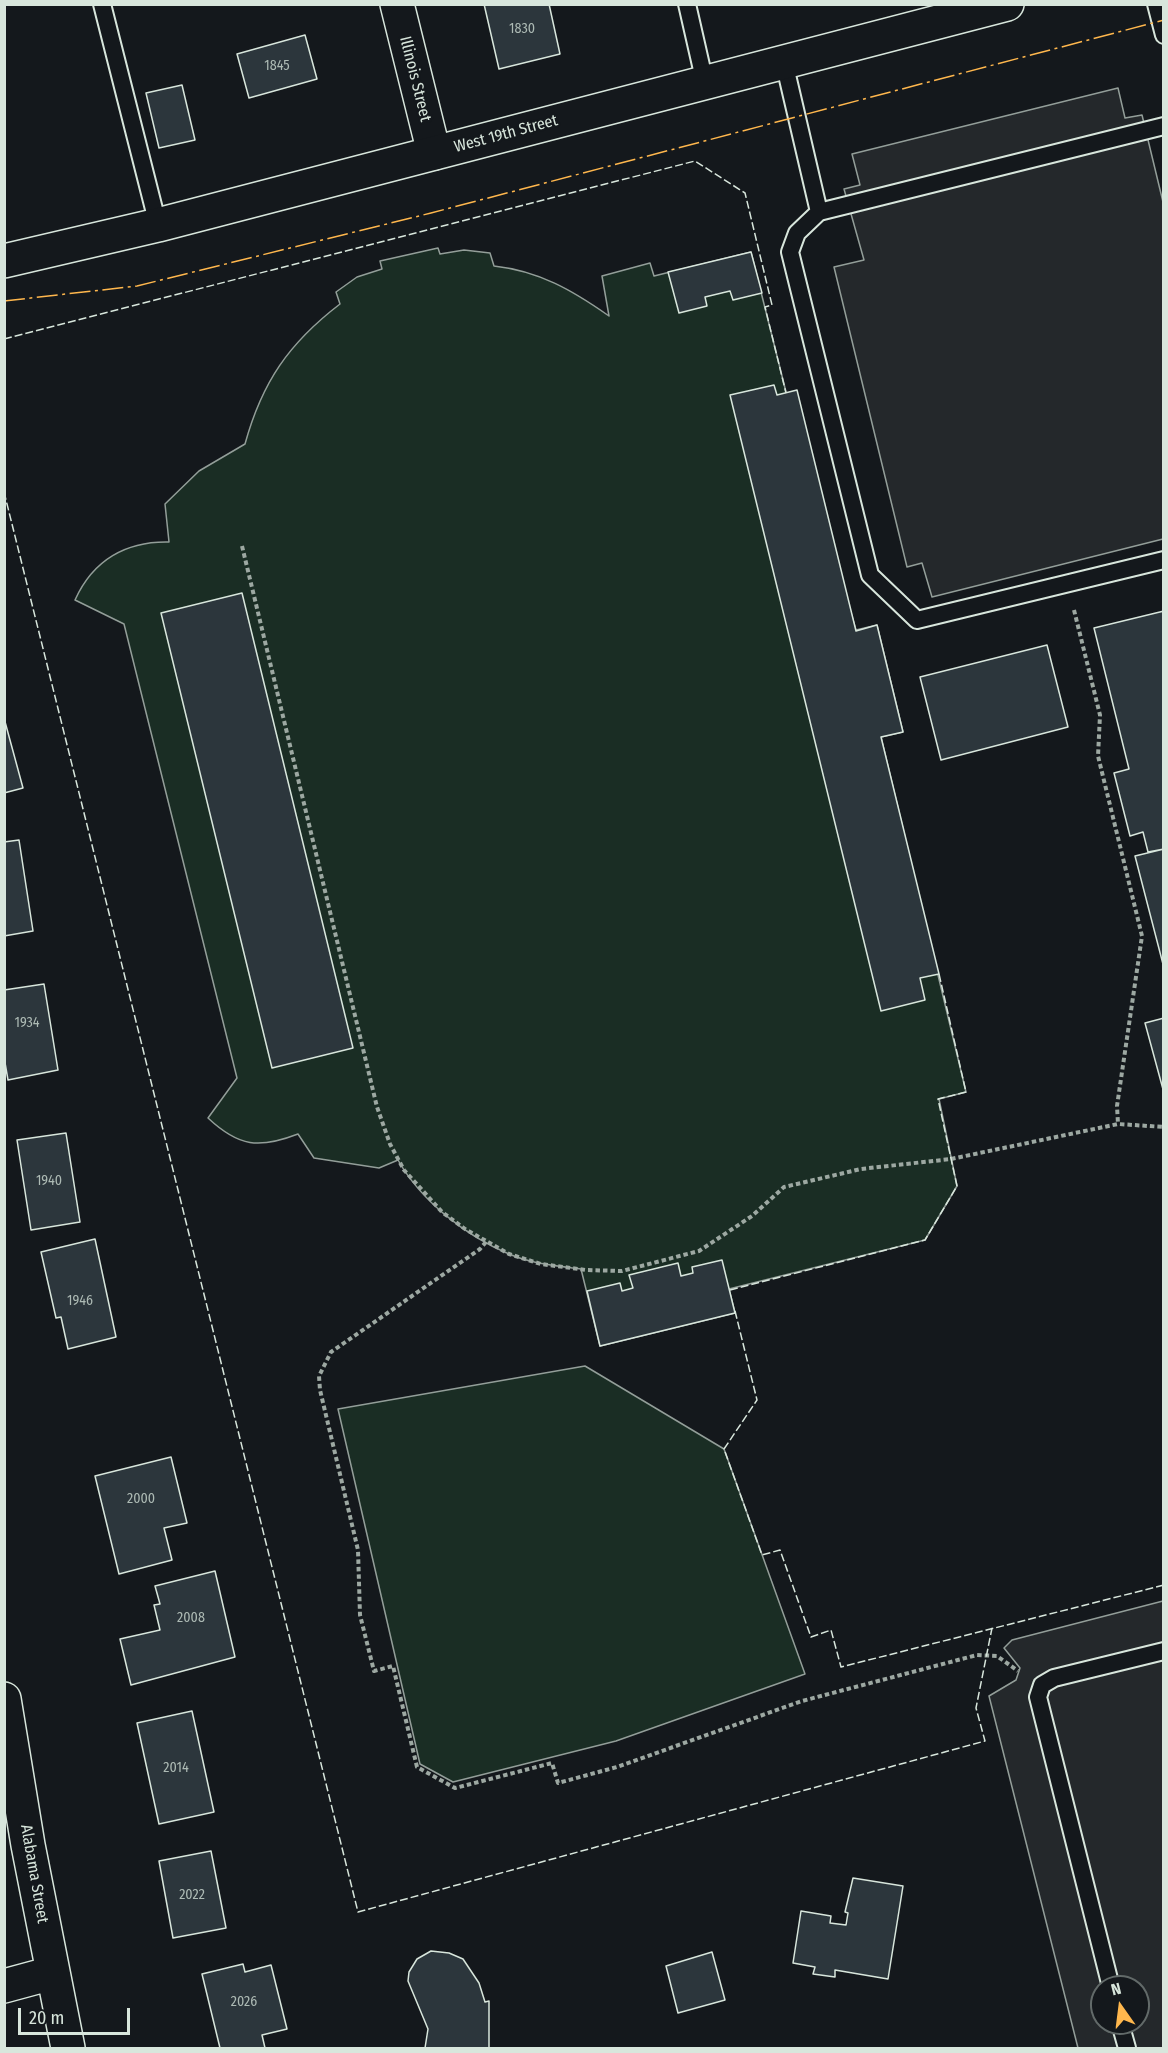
<!DOCTYPE html>
<style>
body{margin:0}
#map{position:relative;width:1168px;height:2053px;overflow:hidden;background:#14181c;font-family:"Fira Sans Condensed",sans-serif}
canvas{display:block}
.frame{position:absolute;inset:0;border:6px solid #d8e6dc;pointer-events:none}
.north{position:absolute;left:1090px;top:1975px;width:60px;height:60px;box-sizing:border-box;background:#14181c;border:2px solid #626a69;border-radius:50%;rotate:346deg;font-size:16px;font-weight:700;line-height:24px;text-align:center;color:#d8e6dc}
.north::after{content:'';display:block;margin:auto;width:21px;height:27px;background:#ffb74d;clip-path:polygon(50% 0,100% 100%,50% 72%,0 100%)}
.scale{position:absolute;left:18px;top:2008px;width:112px;height:27px;box-sizing:border-box;border:3px solid #d8e6dc;border-top:0;padding-left:8px;font-size:18px;line-height:21px;white-space:nowrap;color:#d8e6dc;-webkit-text-stroke:4px #14181c;paint-order:stroke}
</style>
<div id="map">
<canvas width="1168" height="2053"></canvas>
<div class="frame"></div>
<div class="north">N</div>
<div class="scale">20 m</div>
</div>
<script>
const ctx = document.querySelector('canvas').getContext('2d');
ctx.lineJoin = 'round';
function paint(path, color) {
  ctx.fillStyle = color;
  ctx.fill(path, 'evenodd');
}
function strokePath(path, color, width, dash) {
  ctx.strokeStyle = color;
  ctx.lineWidth = width;
  ctx.lineCap = dash ? 'butt' : 'round';
  ctx.setLineDash(dash || []);
  ctx.stroke(path);
}
function label(font, color, halo, rows, align = 'center') {
  ctx.font = font + ' "Fira Sans Condensed",sans-serif';
  ctx.lineWidth = 4.5;
  ctx.setLineDash([]);
  ctx.textBaseline = 'middle';
  ctx.strokeStyle = halo;
  ctx.fillStyle = color;
  for (const [text, x, y, turn = 0] of rows) {
    ctx.save();
    ctx.translate(x, y);
    ctx.rotate((+turn || 0) * Math.PI / 180);
    ctx.textAlign = isNaN(turn) ? turn : align;
    if (halo) ctx.strokeText(text, 0, 0);
    ctx.fillText(text, 0, 0);
    ctx.restore();
  }
}
const green = new Path2D(`
 M 438,248 L 440,254 L 464,250 L 490,253 L 494,266 C 539,271 572,290 609,316 L 602,276 L 650,263 L 654,276 L 751,252 L 786,392 L 856,630 L 877,625 L 903,732 L 881,737 L 966,1092 L 939,1099 L 957,1186 L 925,1240 L 729,1289 L 735,1313 L 600,1346 L 581,1269 C 557,1266 532,1264 509,1254 C 466,1236 421,1201 398,1160 L 379,1168 L 314,1158 L 298,1134 C 259,1149 239,1147 208,1118 L 237,1078 L 124,624 L 75,600 C 93,560 126,541 169,542 L 165,504 L 199,471 L 245,444 C 262,382 289,343 340,304 L 336,292 L 357,277 L 382,269 L 380,261 Z
 M 585,1366 L 724,1449 L 805,1674 L 616,1741 L 453,1782 L 420,1764 L 338,1409 Z`);
const parking = new Path2D(`
 M 1118,88 L 1125,118 L 1142,115 L 1163,202 L 1163,539 L 932,597 L 922,563 L 907,567 L 834,267 L 864,260 L 844,189 L 860,185 L 852,154 Z
 M 1163,1601 L 1163,2048 L 1078,2048 L 989,1696 L 1016,1680 L 1020,1668 L 1004,1648 L 1012,1640 ZM 1102,1987 L 1138,1987 L 1138,2023 L 1102,2023 Z`);
const building = new Path2D(`
 M 484,4 L 549,4 L 560,54 L 499,69 Z
 M 305,35 L 317,79 L 249,98 L 237,54 Z
 M 182,85 L 195,140 L 159,148 L 146,93 Z
 M 751,252 L 762,293 L 733,300 L 730,291 L 705,297 L 707,306 L 679,313 L 668,272 Z
 M 774,385 L 777,395 L 797,390 L 856,631 L 877,625 L 903,732 L 881,737 L 939,974 L 920,978 L 925,1000 L 881,1011 L 730,395 Z
 M 242,593 L 353,1048 L 272,1068 L 161,613 Z
 M 1164,611 L 1164,849 L 1148,852 L 1143,832 L 1130,836 L 1114,773 L 1129,769 L 1094,628 Z
 M 1047,645 L 1068,727 L 941,760 L 920,677 Z
 M 4,718 L 23,788 L 4,793 Z
 M 19,840 L 33,931 L 4,936 L 4,842 Z
 M 1164,849 L 1164,968 L 1135,856 Z
 M 44,984 L 58,1070 L 8,1080 L 4,1057 L 4,990 Z
 M 1164,1018 L 1164,1093 L 1145,1023 Z
 M 66,1133 L 80,1222 L 31,1230 L 17,1140 Z
 M 95,1239 L 116,1337 L 68,1349 L 61,1317 L 56,1318 L 41,1252 Z
 M 722,1260 L 735,1313 L 600,1346 L 587,1291 L 620,1283 L 622,1291 L 633,1288 L 629,1275 L 678,1263 L 681,1276 L 693,1273 L 692,1267 Z
 M 171,1457 L 187,1523 L 164,1528 L 172,1560 L 119,1574 L 95,1476 Z
 M 215,1571 L 235,1657 L 131,1685 L 120,1639 L 160,1630 L 154,1605 L 160,1604 L 155,1586 Z
 M 192,1711 L 214,1812 L 159,1824 L 137,1723 Z
 M 211,1851 L 226,1928 L 173,1938 L 159,1861 Z
 M 853,1878 L 903,1886 L 888,1979 L 835,1970 L 835,1977 L 813,1974 L 815,1967 L 793,1963 L 801,1911 L 831,1916 L 830,1923 L 846,1925 L 848,1913 L 845,1912 Z
 M 431,1951 L 449,1953 L 463,1959 L 479,1983 L 485,2002 L 489,2001 L 489,2048 L 425,2048 L 428,2029 L 408,1981 L 409,1972 L 417,1959 Z
 M 712,1952 L 725,2000 L 678,2013 L 666,1966 Z
 M 243,1964 L 245,1972 L 271,1965 L 287,2029 L 262,2035 L 265,2048 L 220,2048 L 202,1974 Z`);
const path = new Path2D(`
 M 242,546 L 377,1107 L 390,1144 L 404,1170 L 442,1212 L 465,1229 L 509,1254 L 541,1264 L 586,1270 L 622,1271 L 699,1251 L 752,1216 L 784,1187 L 861,1169 L 951,1159 L 1118,1124 L 1164,1127
 M 1074,610 L 1100,715 L 1098,756 L 1142,936 L 1117,1106 L 1118,1124
 M 486,1242 L 480,1249 L 331,1352 L 319,1376 L 320,1390 L 358,1550 L 360,1615 L 374,1671 L 393,1666 L 417,1767 L 455,1788 L 552,1763 L 558,1783 L 617,1767 L 802,1701 L 977,1655 L 997,1656 L 1018,1671`);
const lane = new Path2D(`
 M 102,4 L 158,225
 M 687,4 L 705,83
 M 1156,4 L 1164,35
 M 784,62 L 819,212 L 797,233 L 790,252 L 870,575 L 917,620 L 1164,560
 M 819,212 L 1164,126
 M 1111,1987 L 1038,1697 L 1042,1685 L 1054,1678 L 1164,1651
 M 1120,2023 L 1127,2048`);
const street = new Path2D(`
 M 397,4 L 434,153
 M 4,1699 L 28,1845 L 68,2048
 M 4,1986 L 52,1973`);
const secondary = new Path2D(`
 M 4,261 L 158,225 L 1007,4`);
const fence = new Path2D(`
 M 4,339 L 695,161 L 745,193 L 772,305 L 765,307 L 786,393
 M 4,492 L 358,1912 L 985,1741 L 976,1708 L 992,1628
 M 730,1290 L 925,1240 L 957,1186 L 938,1099 L 966,1092 L 939,974
 M 735,1311 L 757,1400 L 724,1449 L 762,1555 L 780,1550 L 811,1637 L 831,1630 L 841,1667 L 1164,1585`);
const power = new Path2D(`
 M 4,301 L 137,286 L 431,213 L 1164,20`);
const numberNames = [
 ["1830",522,29],
 ["1845",277,66],
 ["1934",27,1023],
 ["1940",49,1181],
 ["1946",80,1301],
 ["2000",141,1499],
 ["2008",191,1618],
 ["2014",176,1768],
 ["2022",192,1895],
 ["2026",244,2002]
];
const streetNames = [
 ["Illinois Street",415,79,76],
 ["West 19th Street",506,134,-15],
 ["Alabama Street",34,1874,80]
];
paint(green, '#1a2d24');
strokePath(green, '#939e99', 1.5);
paint(parking, '#24282b');
strokePath(parking, '#939e99', 1.5);
paint(building, '#2c363c');
strokePath(building, '#d8e6dc', 1.5);
strokePath(lane, '#d8e6dc', 20);
strokePath(street, '#d8e6dc', 36);
strokePath(secondary, '#d8e6dc', 36);
strokePath(path, '#9da8a2', 4, [4.5, 3]);
strokePath(lane, '#14181c', 16);
strokePath(street, '#14181c', 33);
strokePath(secondary, '#14181c', 33);
strokePath(fence, '#d8e6dc', 1.5, [8, 3]);
strokePath(power, '#ffb74d', 1.5, [21, 4.5, 3, 4.5]);
label('14px', '#adbab4', null, numberNames);
label('16px', '#d8e6dc', '#14181c', streetNames);
</script>
